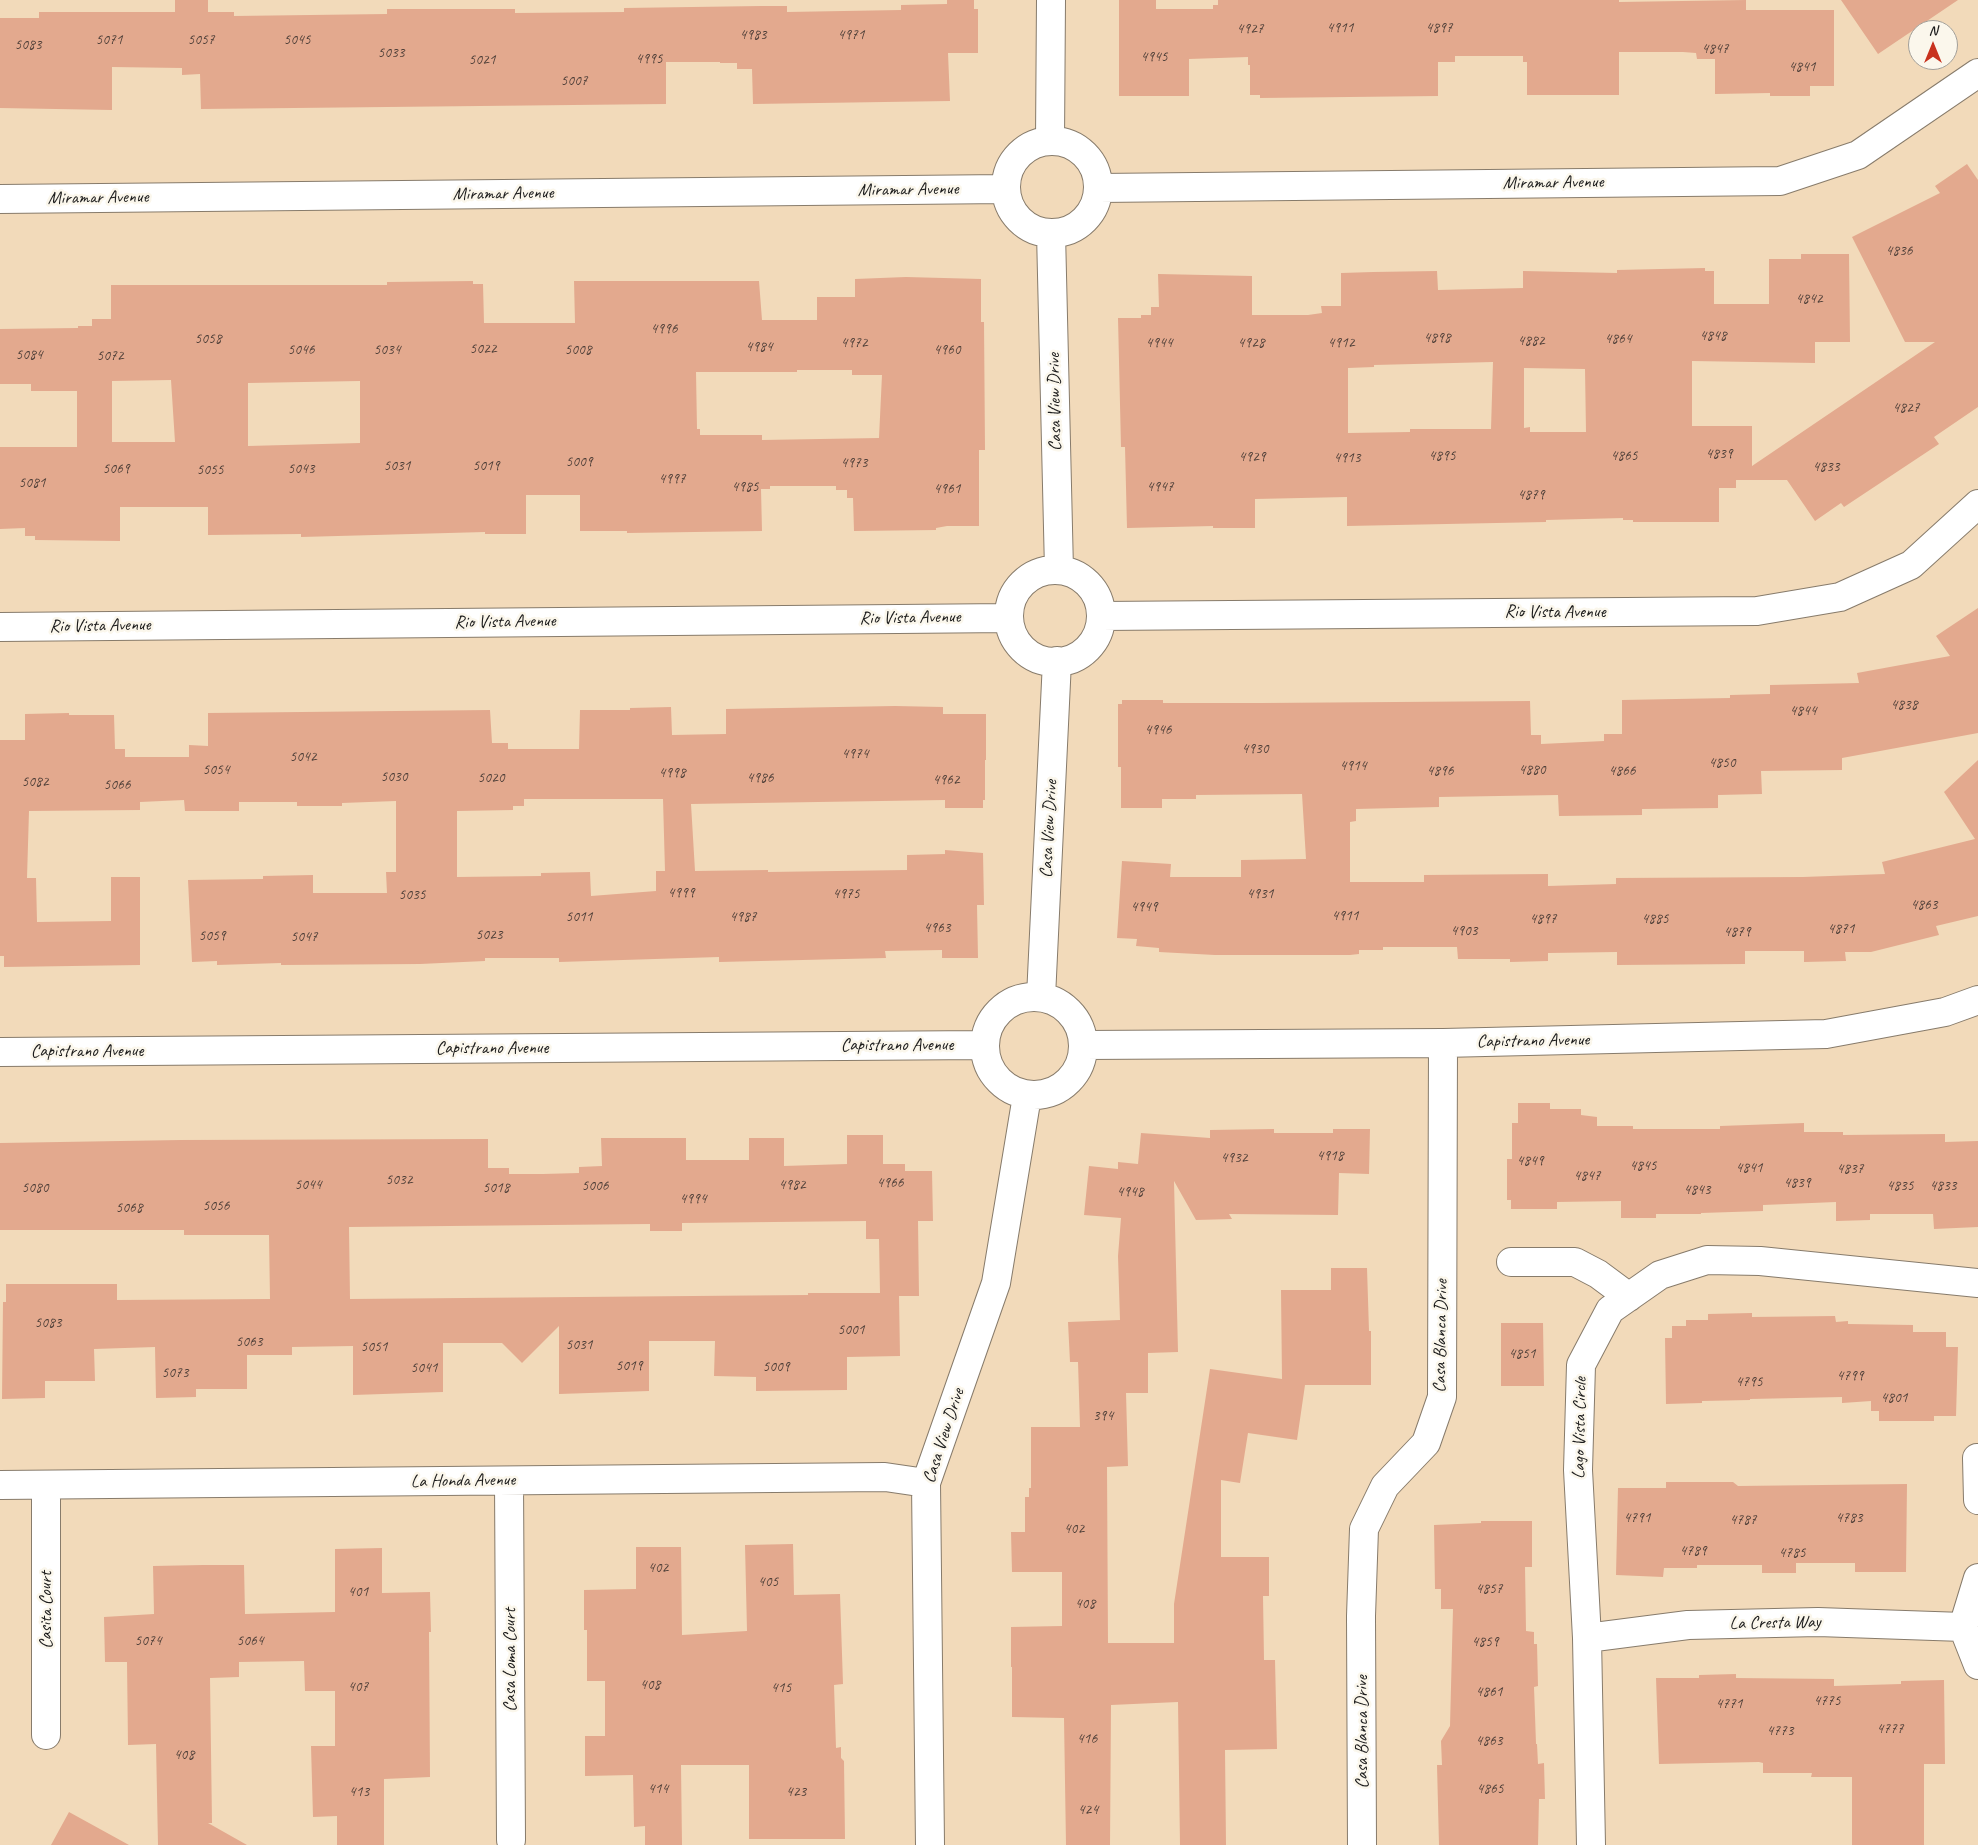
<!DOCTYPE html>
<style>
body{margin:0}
#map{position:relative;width:1978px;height:1845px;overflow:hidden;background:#f2daba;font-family:Caveat,sans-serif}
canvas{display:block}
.north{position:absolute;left:1908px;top:20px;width:50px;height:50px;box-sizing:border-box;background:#fbf7ec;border:1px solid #a29f99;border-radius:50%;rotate:0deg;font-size:14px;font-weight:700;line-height:20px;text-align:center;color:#1c1c1c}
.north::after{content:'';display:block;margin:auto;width:18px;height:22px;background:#c8321e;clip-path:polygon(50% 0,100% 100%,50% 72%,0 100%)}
</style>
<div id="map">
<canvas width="1978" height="1845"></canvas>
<div class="north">N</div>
</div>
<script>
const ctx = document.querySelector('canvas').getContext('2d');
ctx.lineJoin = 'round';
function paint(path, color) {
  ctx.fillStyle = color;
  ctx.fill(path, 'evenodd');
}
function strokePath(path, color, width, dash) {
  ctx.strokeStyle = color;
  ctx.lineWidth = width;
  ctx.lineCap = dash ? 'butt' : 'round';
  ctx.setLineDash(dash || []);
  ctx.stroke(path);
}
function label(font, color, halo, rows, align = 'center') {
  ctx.font = font + ' Caveat,sans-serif';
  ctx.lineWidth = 5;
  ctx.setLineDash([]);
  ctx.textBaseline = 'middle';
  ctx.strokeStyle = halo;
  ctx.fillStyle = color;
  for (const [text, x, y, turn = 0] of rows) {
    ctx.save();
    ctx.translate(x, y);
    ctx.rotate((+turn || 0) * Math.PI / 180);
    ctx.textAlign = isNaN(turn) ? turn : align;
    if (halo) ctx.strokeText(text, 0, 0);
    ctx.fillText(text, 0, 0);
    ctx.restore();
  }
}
const building = new Path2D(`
 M 175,0 L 208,0 L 208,12 L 234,12 L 234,16 L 387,14 L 387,9 L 515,9 L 515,13 L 624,12 L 624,8 L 761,6 L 787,6 L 787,12 L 901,10 L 901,5 L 947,4 L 947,0 L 974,0 L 974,9 L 978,9 L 978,53 L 948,53 L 950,101 L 753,104 L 752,69 L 737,69 L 737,63 L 720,63 L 720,62 L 666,62 L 666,104 L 201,109 L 200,74 L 182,75 L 182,68 L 112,67 L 112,110 L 0,108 L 0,18 L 39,18 L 39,12 L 175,12 Z
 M 1119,0 L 1156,0 L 1156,9 L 1213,9 L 1213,5 L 1218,5 L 1218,0 L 1619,0 L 1619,2 L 1746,0 L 1746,10 L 1834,10 L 1834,86 L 1810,86 L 1810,96 L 1770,96 L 1770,93 L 1715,94 L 1715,59 L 1697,59 L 1696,53 L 1683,52 L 1619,52 L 1619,95 L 1527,95 L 1527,62 L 1523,62 L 1523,56 L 1455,56 L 1455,62 L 1438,62 L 1438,96 L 1260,98 L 1260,95 L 1250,95 L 1250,65 L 1248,65 L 1248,57 L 1189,59 L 1189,96 L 1119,96 Z
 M 1841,0 L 1958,0 L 1878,54 Z
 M 1967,164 L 1978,180 L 1978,407 L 1934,437 L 1939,444 L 1844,507 L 1841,503 L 1815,521 L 1787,480 L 1736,480 L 1736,488 L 1719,488 L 1719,522 L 1633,522 L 1633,520 L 1623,520 L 1623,518 L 1546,520 L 1546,522 L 1347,526 L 1347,497 L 1255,499 L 1255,528 L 1213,528 L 1213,526 L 1127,528 L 1125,447 L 1121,447 L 1118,318 L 1141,318 L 1141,315 L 1151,315 L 1151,307 L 1159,307 L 1158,274 L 1252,276 L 1252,315 L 1308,315 L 1322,313 L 1321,306 L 1341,306 L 1341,273 L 1373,272 L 1437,271 L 1438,290 L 1523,288 L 1523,271 L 1617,273 L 1617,270 L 1705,268 L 1705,271 L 1714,271 L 1714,304 L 1769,304 L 1769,259 L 1801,259 L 1801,254 L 1849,254 L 1850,342 L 1815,342 L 1815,363 L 1692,361 L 1692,426 L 1752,426 L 1752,466 L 1935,342 L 1905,342 L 1852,237 L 1940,193 L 1935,186 ZM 1493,362 L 1491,429 L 1410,429 L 1410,432 L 1348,433 L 1348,368 L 1374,367 L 1374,365 ZM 1524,368 L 1585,369 L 1586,432 L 1530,432 L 1530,427 L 1524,428 Z
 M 906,277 L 981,279 L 981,322 L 984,322 L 985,450 L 979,450 L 979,526 L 947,526 L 936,528 L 936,530 L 854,531 L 853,498 L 847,498 L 847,490 L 836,490 L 836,486 L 770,486 L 770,489 L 761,489 L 762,531 L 627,533 L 627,531 L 580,531 L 580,495 L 526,495 L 526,534 L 485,534 L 485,532 L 301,537 L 301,534 L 208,535 L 208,507 L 120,507 L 120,541 L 35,540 L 35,536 L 25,536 L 25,528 L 0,529 L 0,447 L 77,447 L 77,391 L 31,391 L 31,384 L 0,384 L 0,329 L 78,328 L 78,326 L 92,326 L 92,319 L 111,319 L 111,285 L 387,285 L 387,282 L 473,281 L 473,284 L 483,284 L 484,323 L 575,323 L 574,281 L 759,281 L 762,320 L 817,320 L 817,297 L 855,297 L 855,279 ZM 797,370 L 852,370 L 852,375 L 882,375 L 879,438 L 762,440 L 762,435 L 700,435 L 700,429 L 697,429 L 696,372 L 797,372 ZM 171,380 L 175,442 L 112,442 L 112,381 ZM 360,381 L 360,443 L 248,446 L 248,383 Z
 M 1978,608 L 1978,733 L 1842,758 L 1842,770 L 1761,771 L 1762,794 L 1718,795 L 1718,808 L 1642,809 L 1642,815 L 1559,816 L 1558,795 L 1439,797 L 1439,807 L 1356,809 L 1356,821 L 1350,822 L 1350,882 L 1424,882 L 1424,875 L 1548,874 L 1548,886 L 1616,884 L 1616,878 L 1803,877 L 1885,874 L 1882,862 L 1975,839 L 1944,792 L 1978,760 L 1978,916 L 1936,926 L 1939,935 L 1871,952 L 1845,952 L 1846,961 L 1804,962 L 1804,951 L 1745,951 L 1745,964 L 1617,965 L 1617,952 L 1548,953 L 1548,961 L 1510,962 L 1510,959 L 1458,959 L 1457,947 L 1383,947 L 1383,950 L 1359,950 L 1359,954 L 1350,955 L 1215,955 L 1159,952 L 1159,948 L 1136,946 L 1137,939 L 1117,938 L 1122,861 L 1171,864 L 1170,877 L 1241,877 L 1241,860 L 1306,859 L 1302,794 L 1196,795 L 1196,799 L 1162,799 L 1162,808 L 1121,808 L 1121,767 L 1118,767 L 1118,704 L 1122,704 L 1122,700 L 1163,700 L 1163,703 L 1262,703 L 1530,701 L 1531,735 L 1541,735 L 1541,744 L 1604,741 L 1604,734 L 1622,734 L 1622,700 L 1730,698 L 1730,695 L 1770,694 L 1770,685 L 1859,683 L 1857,673 L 1950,656 L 1936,636 Z
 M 895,706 L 943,707 L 943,714 L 986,714 L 986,760 L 985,760 L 985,800 L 983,800 L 983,808 L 945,808 L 945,800 L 691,804 L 695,871 L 768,870 L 768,872 L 907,870 L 907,855 L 945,854 L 945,850 L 983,853 L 984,905 L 977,905 L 978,958 L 942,958 L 942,950 L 885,951 L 886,958 L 719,962 L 719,957 L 559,962 L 559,958 L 485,958 L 485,961 L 420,964 L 281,965 L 281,963 L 217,965 L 217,961 L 192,962 L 188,880 L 263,879 L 263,876 L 313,875 L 313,893 L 387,893 L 386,872 L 396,872 L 396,801 L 342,803 L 342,806 L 297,806 L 297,802 L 239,802 L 239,811 L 185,811 L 184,800 L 140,802 L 140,810 L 29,811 L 27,878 L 36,878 L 37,922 L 111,921 L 111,877 L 140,877 L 140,965 L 4,967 L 4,956 L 0,956 L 0,740 L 25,740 L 25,714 L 69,713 L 69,715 L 114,715 L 115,749 L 125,749 L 125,757 L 189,757 L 189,745 L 208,746 L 208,713 L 490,710 L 492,743 L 508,743 L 508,749 L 579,749 L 580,710 L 630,710 L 630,708 L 671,707 L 672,735 L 726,734 L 726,709 ZM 524,799 L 663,799 L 665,871 L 656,871 L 656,891 L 591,896 L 590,872 L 541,873 L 541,876 L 457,877 L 457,811 L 513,810 L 513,806 L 524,806 Z
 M 1518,1103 L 1550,1103 L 1550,1109 L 1581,1109 L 1581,1115 L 1597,1117 L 1597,1126 L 1633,1126 L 1633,1129 L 1720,1129 L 1720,1126 L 1804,1123 L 1804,1132 L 1843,1132 L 1843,1135 L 1945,1134 L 1945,1142 L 1978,1141 L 1978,1227 L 1934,1229 L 1933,1214 L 1870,1214 L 1870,1220 L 1836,1221 L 1836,1202 L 1763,1205 L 1763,1211 L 1701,1213 L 1701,1214 L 1656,1214 L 1656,1218 L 1621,1218 L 1621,1201 L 1557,1202 L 1557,1209 L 1511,1209 L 1511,1200 L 1507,1200 L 1507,1159 L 1512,1159 L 1512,1123 L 1518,1123 Z
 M 1274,1129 L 1274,1133 L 1333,1133 L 1333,1129 L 1370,1129 L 1369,1174 L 1339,1173 L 1338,1215 L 1229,1214 L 1232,1219 L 1196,1220 L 1174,1181 L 1178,1352 L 1148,1353 L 1148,1393 L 1126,1393 L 1128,1466 L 1107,1467 L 1108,1643 L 1174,1643 L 1174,1604 L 1210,1369 L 1282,1379 L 1281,1290 L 1331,1290 L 1331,1268 L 1367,1268 L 1369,1331 L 1371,1331 L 1371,1385 L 1305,1385 L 1297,1440 L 1248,1433 L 1240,1483 L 1221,1480 L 1221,1557 L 1269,1557 L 1269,1596 L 1263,1596 L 1264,1660 L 1275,1660 L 1277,1749 L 1225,1750 L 1226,1845 L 1180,1845 L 1178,1702 L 1111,1705 L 1110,1845 L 1066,1845 L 1064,1718 L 1012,1717 L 1012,1667 L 1011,1667 L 1011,1627 L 1062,1626 L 1062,1572 L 1012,1572 L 1011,1532 L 1025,1532 L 1025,1497 L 1029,1497 L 1029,1488 L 1031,1488 L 1031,1427 L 1080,1427 L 1078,1362 L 1070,1362 L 1068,1322 L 1120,1320 L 1118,1256 L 1121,1218 L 1084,1215 L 1089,1166 L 1118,1169 L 1118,1162 L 1138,1164 L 1141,1133 L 1210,1138 L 1210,1130 Z
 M 847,1135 L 883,1135 L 883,1164 L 905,1164 L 905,1171 L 932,1171 L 933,1221 L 918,1221 L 919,1296 L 899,1296 L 900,1356 L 847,1357 L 847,1390 L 756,1391 L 756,1377 L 714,1376 L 715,1341 L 649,1341 L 649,1391 L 559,1394 L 559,1326 L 522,1363 L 502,1343 L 443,1343 L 443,1392 L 353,1395 L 353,1346 L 292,1347 L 292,1355 L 247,1355 L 247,1389 L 196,1389 L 196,1397 L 156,1398 L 155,1347 L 94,1349 L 95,1381 L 45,1381 L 45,1398 L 2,1399 L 3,1302 L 6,1302 L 6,1284 L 117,1284 L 117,1300 L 270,1299 L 269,1235 L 184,1235 L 184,1230 L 0,1230 L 0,1143 L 181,1140 L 488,1139 L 488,1168 L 509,1168 L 509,1174 L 543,1174 L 579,1173 L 579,1167 L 602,1166 L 601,1138 L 686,1138 L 686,1160 L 749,1160 L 749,1138 L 784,1138 L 784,1166 L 847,1164 ZM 866,1221 L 866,1239 L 879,1239 L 880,1293 L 808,1293 L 808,1295 L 350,1299 L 349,1227 L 650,1224 L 650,1231 L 682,1231 L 682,1223 Z
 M 1752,1313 L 1752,1317 L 1835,1316 L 1836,1322 L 1848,1321 L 1848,1324 L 1913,1325 L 1913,1332 L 1946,1332 L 1946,1347 L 1958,1347 L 1956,1416 L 1934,1416 L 1934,1421 L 1879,1421 L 1879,1411 L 1871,1411 L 1871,1401 L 1842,1403 L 1842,1397 L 1750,1399 L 1750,1400 L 1702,1401 L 1702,1403 L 1666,1404 L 1665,1338 L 1672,1338 L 1672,1326 L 1686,1326 L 1686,1320 L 1708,1320 L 1708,1314 Z
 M 1501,1323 L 1543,1323 L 1544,1386 L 1501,1386 Z
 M 1666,1482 L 1733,1482 L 1738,1486 L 1907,1484 L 1906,1572 L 1855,1572 L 1855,1563 L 1796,1563 L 1796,1573 L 1762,1573 L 1762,1565 L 1697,1565 L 1697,1568 L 1664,1568 L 1663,1577 L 1616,1575 L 1618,1488 L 1666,1488 Z
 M 1481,1521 L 1532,1521 L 1532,1567 L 1525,1567 L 1526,1631 L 1534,1632 L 1534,1644 L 1537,1644 L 1538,1686 L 1534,1687 L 1536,1744 L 1537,1744 L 1538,1764 L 1544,1763 L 1545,1799 L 1539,1799 L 1538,1845 L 1439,1845 L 1437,1765 L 1442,1765 L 1441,1741 L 1450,1726 L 1453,1609 L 1441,1609 L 1441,1589 L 1435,1589 L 1434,1525 L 1481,1523 Z
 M 793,1544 L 794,1595 L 840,1594 L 843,1684 L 834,1685 L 836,1748 L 841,1747 L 841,1758 L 844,1761 L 845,1839 L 749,1839 L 749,1765 L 681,1765 L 682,1845 L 645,1845 L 645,1826 L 634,1827 L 633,1775 L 585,1776 L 585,1736 L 605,1736 L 605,1681 L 587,1681 L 587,1630 L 584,1630 L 584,1590 L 636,1589 L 636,1547 L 681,1547 L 682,1635 L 747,1631 L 745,1545 Z
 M 382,1548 L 382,1593 L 430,1592 L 431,1632 L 429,1632 L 430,1777 L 384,1779 L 384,1845 L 337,1845 L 337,1816 L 313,1817 L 311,1746 L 335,1746 L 335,1691 L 305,1691 L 304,1661 L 239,1662 L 239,1677 L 210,1678 L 212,1823 L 208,1823 L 247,1845 L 158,1845 L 156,1744 L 128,1745 L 127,1662 L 105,1662 L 104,1617 L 154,1614 L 153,1566 L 203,1565 L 244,1565 L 245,1614 L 335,1612 L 335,1549 Z
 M 1736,1674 L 1736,1678 L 1834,1679 L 1834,1686 L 1901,1684 L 1901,1681 L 1944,1680 L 1945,1764 L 1924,1764 L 1924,1845 L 1852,1845 L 1852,1777 L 1811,1777 L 1812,1773 L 1763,1773 L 1763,1763 L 1759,1762 L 1659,1764 L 1656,1678 L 1699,1678 L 1699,1675 Z
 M 69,1812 L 129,1845 L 51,1845 Z`);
const street = new Path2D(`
 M 1050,140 L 1051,0
 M1006 187a46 46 0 1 1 92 0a46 46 0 1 1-92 0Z
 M 1099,188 L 1780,181 L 1858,155 L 1978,73
 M 0,199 L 1005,189
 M 1051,233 L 1059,570
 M1009 616a46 46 0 1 1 92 0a46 46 0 1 1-92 0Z
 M 1101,616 L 1757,611 L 1840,597 L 1911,565 L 1978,504
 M 0,627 L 1009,618
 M985 1046a49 49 0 1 1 98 0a49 49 0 1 1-98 0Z
 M 1041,997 L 1057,661
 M 1084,1045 L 1443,1043 L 1826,1034 L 1945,1012 L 1978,1000
 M 0,1052 L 984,1045
 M 1511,1262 L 1575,1262 L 1598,1274 L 1629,1297
 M 1977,1458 L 1978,1500
 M 509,1481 L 511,1840
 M 0,1485 L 885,1477 L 926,1483
 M 1978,1578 L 1963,1627 L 1978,1665
 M 1587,1638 L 1688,1625 L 1818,1622 L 1963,1627
 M 46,1735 L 46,1485
 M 930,1845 L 926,1483 L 996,1283 L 1027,1096
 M 1362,1845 L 1361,1616 L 1364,1529 L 1385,1486 L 1426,1443 L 1442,1397 L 1443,1043
 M 1591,1845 L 1587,1638 L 1578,1470 L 1581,1365 L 1610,1310 L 1660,1275 L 1707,1260 L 1760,1261 L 1978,1283`);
const numberNames = [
 ["4911",1340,28],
 ["4897",1439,28],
 ["4927",1250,29],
 ["4983",753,35],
 ["4971",851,35],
 ["5071",109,40],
 ["5057",201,40],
 ["5045",297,40],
 ["5083",28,45],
 ["4847",1715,49],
 ["5033",391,53],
 ["4945",1154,57],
 ["4995",649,59],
 ["5021",482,60],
 ["4841",1802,67],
 ["5007",574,81],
 ["4836",1899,251],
 ["4842",1809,299],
 ["4996",664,329],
 ["4848",1713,336],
 ["4898",1437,338],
 ["5058",208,339],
 ["4864",1618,339],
 ["4882",1531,341],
 ["4972",854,343],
 ["4944",1159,343],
 ["4928",1251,343],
 ["4912",1341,343],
 ["4984",759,347],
 ["5022",483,349],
 ["5046",301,350],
 ["5034",387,350],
 ["5008",578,350],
 ["4960",947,350],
 ["5084",29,355],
 ["5072",110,356],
 ["4827",1906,408],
 ["4839",1719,454],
 ["4895",1442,456],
 ["4865",1624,456],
 ["4929",1252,457],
 ["4913",1347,458],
 ["5009",579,462],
 ["4973",854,463],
 ["5031",397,466],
 ["5019",486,466],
 ["4833",1826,467],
 ["5069",116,469],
 ["5043",301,469],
 ["5055",210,470],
 ["4997",672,479],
 ["5081",32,483],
 ["4985",745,487],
 ["4947",1160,487],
 ["4961",947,489],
 ["4879",1531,495],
 ["4838",1904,705],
 ["4844",1803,711],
 ["4946",1158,730],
 ["4930",1255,749],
 ["4974",855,754],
 ["5042",303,757],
 ["4850",1722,763],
 ["4914",1353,766],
 ["5054",216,770],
 ["4880",1532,770],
 ["4896",1440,771],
 ["4866",1622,771],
 ["4998",672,773],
 ["5030",394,777],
 ["5020",491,778],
 ["4986",760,778],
 ["4962",946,780],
 ["5082",35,782],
 ["5066",117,785],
 ["4999",681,893],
 ["4975",846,894],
 ["4931",1260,894],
 ["5035",412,895],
 ["4863",1924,905],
 ["4949",1144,907],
 ["4911",1345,916],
 ["5011",579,917],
 ["4987",743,917],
 ["4897",1543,919],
 ["4885",1655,919],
 ["4963",937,928],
 ["4871",1841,929],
 ["4903",1464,931],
 ["4879",1737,932],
 ["5023",489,935],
 ["5059",212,936],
 ["5047",304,937],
 ["4918",1330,1156],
 ["4932",1234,1158],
 ["4849",1530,1161],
 ["4845",1643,1166],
 ["4841",1749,1168],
 ["4837",1850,1169],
 ["4847",1587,1176],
 ["5032",399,1180],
 ["4966",890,1183],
 ["4839",1797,1183],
 ["5044",308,1185],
 ["4982",792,1185],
 ["5006",595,1186],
 ["4835",1900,1186],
 ["4833",1943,1186],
 ["5080",35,1188],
 ["5018",496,1188],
 ["4843",1697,1190],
 ["4948",1130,1192],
 ["4994",693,1199],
 ["5056",216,1206],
 ["5068",129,1208],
 ["5083",48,1323],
 ["5001",851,1330],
 ["5063",249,1342],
 ["5031",579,1345],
 ["5051",374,1347],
 ["4851",1522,1354],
 ["5019",629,1366],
 ["5009",776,1367],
 ["5041",424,1368],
 ["5073",175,1373],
 ["4799",1850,1376],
 ["4795",1749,1382],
 ["4801",1894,1398],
 ["394",1103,1416],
 ["4791",1637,1518],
 ["4783",1849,1518],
 ["4787",1743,1520],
 ["402",1074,1529],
 ["4789",1693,1551],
 ["4785",1792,1553],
 ["402",658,1568],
 ["405",768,1582],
 ["4857",1489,1589],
 ["401",358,1592],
 ["408",1085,1604],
 ["5074",148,1641],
 ["5064",250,1641],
 ["4859",1485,1642],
 ["408",650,1685],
 ["407",358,1687],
 ["415",781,1688],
 ["4861",1489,1692],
 ["4775",1827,1701],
 ["4771",1729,1704],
 ["4777",1890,1729],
 ["4773",1780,1731],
 ["416",1087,1739],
 ["4863",1489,1741],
 ["408",184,1755],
 ["414",658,1789],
 ["4865",1490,1789],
 ["413",359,1792],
 ["423",796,1792],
 ["424",1088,1810]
];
const streetNames = [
 ["Miramar Avenue",1553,183,-1],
 ["Miramar Avenue",908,190,-1],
 ["Miramar Avenue",503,194,-1],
 ["Miramar Avenue",98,198,-1],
 ["Casa View Drive",1055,402,-91],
 ["Rio Vista Avenue",1555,612],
 ["Rio Vista Avenue",910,618,-1],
 ["Rio Vista Avenue",505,622,-1],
 ["Rio Vista Avenue",100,626,-1],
 ["Casa View Drive",1049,829,-87],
 ["Capistrano Avenue",1533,1041,-1],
 ["Capistrano Avenue",897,1045],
 ["Capistrano Avenue",492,1048],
 ["Capistrano Avenue",87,1051],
 ["Casa Blanca Drive",1441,1336,-89],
 ["Lago Vista Circle",1580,1428,-89],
 ["Casa View Drive",944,1436,-72],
 ["La Honda Avenue",463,1481,-1],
 ["Casita Court",46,1610,-90],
 ["La Cresta Way",1775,1623,-1],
 ["Casa Loma Court",510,1660,-90],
 ["Casa Blanca Drive",1362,1732,-90]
];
paint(building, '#e3a98e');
strokePath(street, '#877b6b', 30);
strokePath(street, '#fff', 28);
label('15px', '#4e3f38', null, numberNames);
label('18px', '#1c1c1c', '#fbf7ec', streetNames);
</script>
